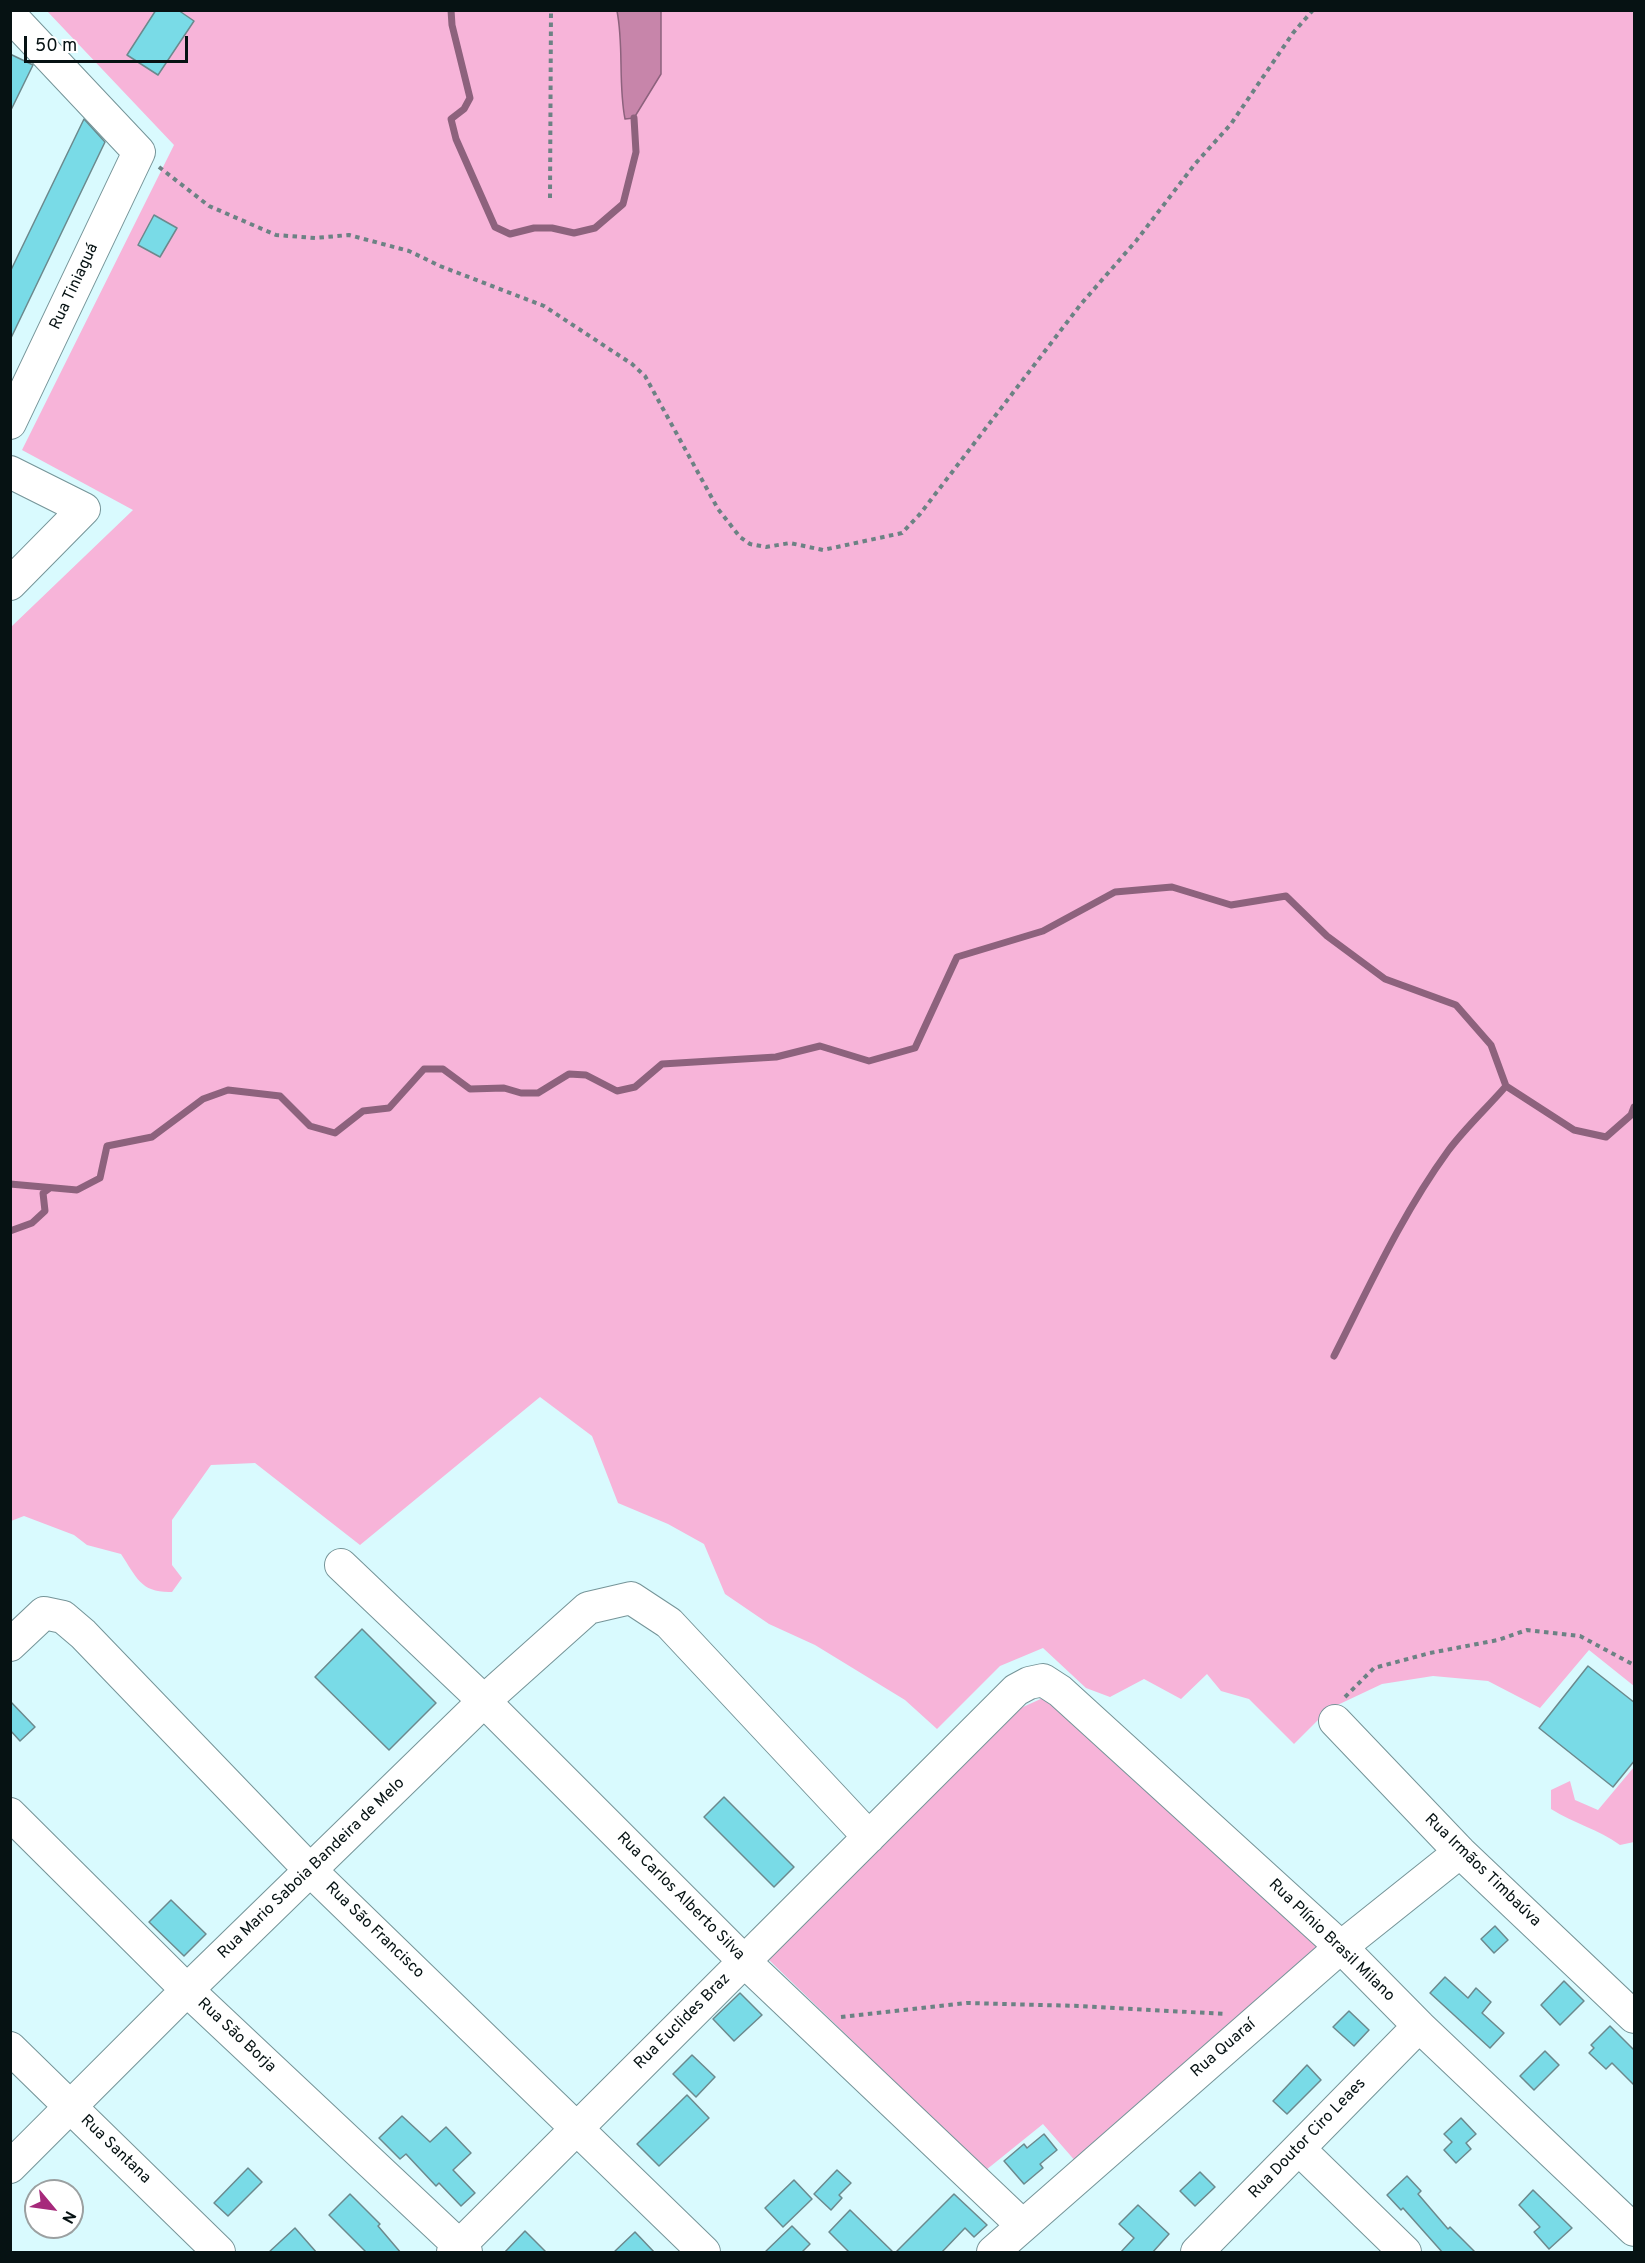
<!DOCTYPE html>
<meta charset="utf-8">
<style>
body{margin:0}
#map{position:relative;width:1645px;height:2263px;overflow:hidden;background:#d9fafe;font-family:Overpass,sans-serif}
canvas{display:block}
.frame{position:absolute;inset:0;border:12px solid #061213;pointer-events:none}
.north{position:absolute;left:24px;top:2179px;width:60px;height:60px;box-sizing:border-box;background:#fff;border:2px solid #9ba0a1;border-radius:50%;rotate:119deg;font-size:16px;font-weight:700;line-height:24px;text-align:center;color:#061213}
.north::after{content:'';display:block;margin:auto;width:21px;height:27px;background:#a6297b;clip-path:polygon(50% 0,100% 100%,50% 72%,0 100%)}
.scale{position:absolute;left:24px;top:36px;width:164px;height:27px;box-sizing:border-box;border:3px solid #061213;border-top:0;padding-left:8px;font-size:18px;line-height:21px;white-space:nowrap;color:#061213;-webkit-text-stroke:4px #fff;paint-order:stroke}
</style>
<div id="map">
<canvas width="1645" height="2263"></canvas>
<div class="frame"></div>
<div class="north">N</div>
<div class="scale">50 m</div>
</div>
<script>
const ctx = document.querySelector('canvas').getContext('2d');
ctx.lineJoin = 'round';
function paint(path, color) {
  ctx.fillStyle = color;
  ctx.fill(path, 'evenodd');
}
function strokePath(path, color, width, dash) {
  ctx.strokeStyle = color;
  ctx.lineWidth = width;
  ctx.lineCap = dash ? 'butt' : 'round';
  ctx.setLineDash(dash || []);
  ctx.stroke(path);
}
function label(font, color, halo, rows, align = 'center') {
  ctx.font = font + ' Overpass,sans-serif';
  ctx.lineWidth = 4.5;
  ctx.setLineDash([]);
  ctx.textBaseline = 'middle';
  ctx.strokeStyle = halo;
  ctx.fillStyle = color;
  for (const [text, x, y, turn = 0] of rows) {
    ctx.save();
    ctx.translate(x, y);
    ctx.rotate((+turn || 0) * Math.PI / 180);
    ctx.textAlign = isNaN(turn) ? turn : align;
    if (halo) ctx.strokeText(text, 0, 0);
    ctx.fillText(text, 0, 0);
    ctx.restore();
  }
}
const green = new Path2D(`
 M 47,11 L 617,11 L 620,25 L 661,74 L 661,11 L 1634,11 L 1634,1686 L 1589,1650 L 1540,1708 L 1488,1681 L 1433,1676 L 1382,1684 L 1329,1709 L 1294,1744 L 1249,1699 L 1221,1691 L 1207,1674 L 1181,1699 L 1144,1679 L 1110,1697 L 1086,1688 L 1043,1648 L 1000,1666 L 937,1729 L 905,1700 L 815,1645 L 769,1624 L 725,1594 L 704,1544 L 668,1524 L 618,1503 L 592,1436 L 540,1397 L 360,1545 L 255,1463 L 211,1465 L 172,1520 L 172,1565 L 182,1578 L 172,1592 C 141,1593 137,1578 121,1554 L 87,1545 L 74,1535 L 24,1516 L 11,1521 L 11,627 L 133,510 L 22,450 L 174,145 Z
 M 1045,1697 L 1326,1946 L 1077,2163 L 1043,2124 L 986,2170 L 768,1959 L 1012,1712 Z
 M 1634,1767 L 1634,1842 L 1620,1845 C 1598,1829 1575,1824 1551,1809 L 1551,1790 L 1570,1781 L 1575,1800 L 1598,1810 Z`);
const water = new Path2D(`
 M 617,11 L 661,11 L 661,74 L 634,118 L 625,119 C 618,83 624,46 617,11 Z`);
const stream = new Path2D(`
 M 451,10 L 452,25 L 470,98 L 464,109 L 451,119 L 456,139 L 495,227 L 510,234 L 534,228 L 552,228 L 574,233 L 595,228 L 623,204 L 636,152 L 634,118
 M 10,1184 L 77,1190 L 100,1178 L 107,1146 L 152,1137 L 203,1099 L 228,1090 L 280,1096 L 310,1126 L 335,1133 L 363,1111 L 389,1108 L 424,1069 L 443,1069 L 470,1089 L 504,1088 L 521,1093 L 538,1093 L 569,1074 L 586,1075 L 617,1091 L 635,1087 L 662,1064 L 776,1057 L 820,1046 L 869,1061 L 915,1048 L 957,957 L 1043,931 L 1115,892 L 1172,887 L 1231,905 L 1286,896 L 1327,936 L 1385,979 L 1456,1005 L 1491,1045 L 1506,1086 L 1574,1130 L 1606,1137 L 1631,1115 L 1634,1107
 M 10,1231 L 32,1223 L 45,1211 L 43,1193 L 50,1188
 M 1334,1356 C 1369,1287 1402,1214 1448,1151 C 1465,1128 1487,1108 1506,1086`);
const building = new Path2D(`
 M 156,10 L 178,10 L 194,21 L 158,75 L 127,55 Z
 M 10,54 L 33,65 L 10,112 Z
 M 84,119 L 105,142 L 10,340 L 10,272 Z
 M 154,215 L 177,228 L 160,257 L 138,245 Z
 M 362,1629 L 436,1703 L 389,1750 L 315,1677 Z
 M 1588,1666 L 1635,1703 L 1635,1760 L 1613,1787 L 1539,1728 Z
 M 10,1701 L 35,1727 L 20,1741 L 10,1730 Z
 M 724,1797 L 794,1867 L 774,1887 L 704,1817 Z
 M 171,1900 L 206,1934 L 184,1956 L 149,1922 Z
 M 1495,1926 L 1508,1940 L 1494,1953 L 1481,1939 Z
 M 1445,1977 L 1468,1998 L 1476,1988 L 1491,2002 L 1482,2013 L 1504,2033 L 1490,2048 L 1430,1993 Z
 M 1564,1981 L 1584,2001 L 1560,2025 L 1541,2005 Z
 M 740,1993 L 762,2015 L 734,2041 L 713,2019 Z
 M 1349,2011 L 1369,2030 L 1354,2046 L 1333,2027 Z
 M 1610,2026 L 1635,2051 L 1635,2086 L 1612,2063 L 1606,2069 L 1589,2053 L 1594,2048 L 1591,2045 Z
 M 1545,2051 L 1559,2065 L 1534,2090 L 1520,2076 Z
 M 692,2055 L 715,2077 L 696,2097 L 673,2074 Z
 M 1307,2065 L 1321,2080 L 1287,2114 L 1273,2101 Z
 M 687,2095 L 709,2118 L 659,2166 L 637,2144 Z
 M 402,2116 L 430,2142 L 446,2127 L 471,2153 L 453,2170 L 475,2193 L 461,2206 L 439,2183 L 436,2186 L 406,2154 L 400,2159 L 379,2138 Z
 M 1461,2118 L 1476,2134 L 1466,2143 L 1471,2149 L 1456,2163 L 1444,2150 L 1452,2142 L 1444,2134 Z
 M 1044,2134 L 1057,2150 L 1040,2164 L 1043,2168 L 1024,2184 L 1004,2161 L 1024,2144 L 1027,2148 Z
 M 248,2168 L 262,2182 L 228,2216 L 214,2203 Z
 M 837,2170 L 851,2183 L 839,2195 L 842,2198 L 831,2210 L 814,2194 Z
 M 1200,2172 L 1215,2187 L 1195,2206 L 1180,2191 Z
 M 1407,2176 L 1421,2191 L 1418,2194 L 1448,2229 L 1450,2227 L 1476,2253 L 1443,2253 L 1403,2208 L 1401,2210 L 1387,2195 Z
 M 794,2180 L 812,2199 L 783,2227 L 765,2208 Z
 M 1533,2190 L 1572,2228 L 1549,2249 L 1534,2232 L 1540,2227 L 1519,2205 Z
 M 350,2194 L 380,2224 L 378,2226 L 401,2253 L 367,2253 L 329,2215 Z
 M 954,2194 L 987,2225 L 974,2237 L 965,2228 L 941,2253 L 895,2253 Z
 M 1138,2205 L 1169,2234 L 1152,2253 L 1120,2253 L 1134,2238 L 1119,2224 Z
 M 850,2210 L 894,2253 L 850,2253 L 829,2232 Z
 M 792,2226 L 810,2244 L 801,2253 L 764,2253 Z
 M 295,2228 L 317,2253 L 268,2253 Z
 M 525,2231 L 547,2253 L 504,2253 Z
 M 635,2232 L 655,2253 L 613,2253 Z`);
const path = new Path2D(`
 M 159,167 L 209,206 L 276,235 L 315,238 L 349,235 L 409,251 L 440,266 L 544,306 L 632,364 L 645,376 L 718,509 L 740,537 L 750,544 L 766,547 L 790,543 L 823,550 L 902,533 L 920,514 L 1081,304 L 1136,241 L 1195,164 L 1231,124 L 1293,33 L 1313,10
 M 550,198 L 551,10
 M 1345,1697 L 1374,1668 L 1430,1653 L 1498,1640 L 1527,1630 L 1580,1636 L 1634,1665
 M 841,2017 L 967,2003 L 1080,2006 L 1225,2014`);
const minor = new Path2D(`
 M 10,15 L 139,152 L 10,423
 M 10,472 L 84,509 L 10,584
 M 341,1565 L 484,1701 L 744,1961 L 1022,2225
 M 10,1645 L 44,1613 L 63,1617 L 83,1634 L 310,1870 L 704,2252
 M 1335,1721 L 1460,1852 L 1634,2017
 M 10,1814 L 187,1990 L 466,2252
 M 10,2048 L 219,2252
 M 1299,2149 L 1405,2252
 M 10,2167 L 187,1990 L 484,1701 L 588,1608 L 631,1598 L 669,1623 L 869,1837
 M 453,2252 L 1016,1690 L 1029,1683 L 1043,1680 L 1060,1691 L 1341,1947 L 1419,2026 L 1634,2230
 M 993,2252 L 1341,1947 L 1460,1852
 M 1197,2252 L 1419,2026`);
const streetNames = [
 ["Rua Tiniaguá",75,287,-65],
 ["Rua Mario Saboia Bandeira de Melo",312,1869,-44],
 ["Rua Irmãos Timbaúva",1482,1871,44],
 ["Rua Carlos Alberto Silva",680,1897,45],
 ["Rua São Francisco",374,1931,44],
 ["Rua Plínio Brasil Milano",1331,1941,44],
 ["Rua Euclides Braz",683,2022,-45],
 ["Rua São Borja",236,2036,43],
 ["Rua Quaraí",1224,2049,-41],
 ["Rua Doutor Ciro Leaes",1308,2139,-46],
 ["Rua Santana",115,2150,44]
];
paint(green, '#f7b4d9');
paint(water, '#c785aa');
strokePath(water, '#8d627d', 1.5);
strokePath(stream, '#8d627d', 7);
paint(building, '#79dbe7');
strokePath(building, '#6b898d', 1.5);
strokePath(minor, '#759498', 34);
strokePath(path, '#6c8284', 4, [4.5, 4.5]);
strokePath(minor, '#fff', 32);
label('16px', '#061213', '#fff', streetNames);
</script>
